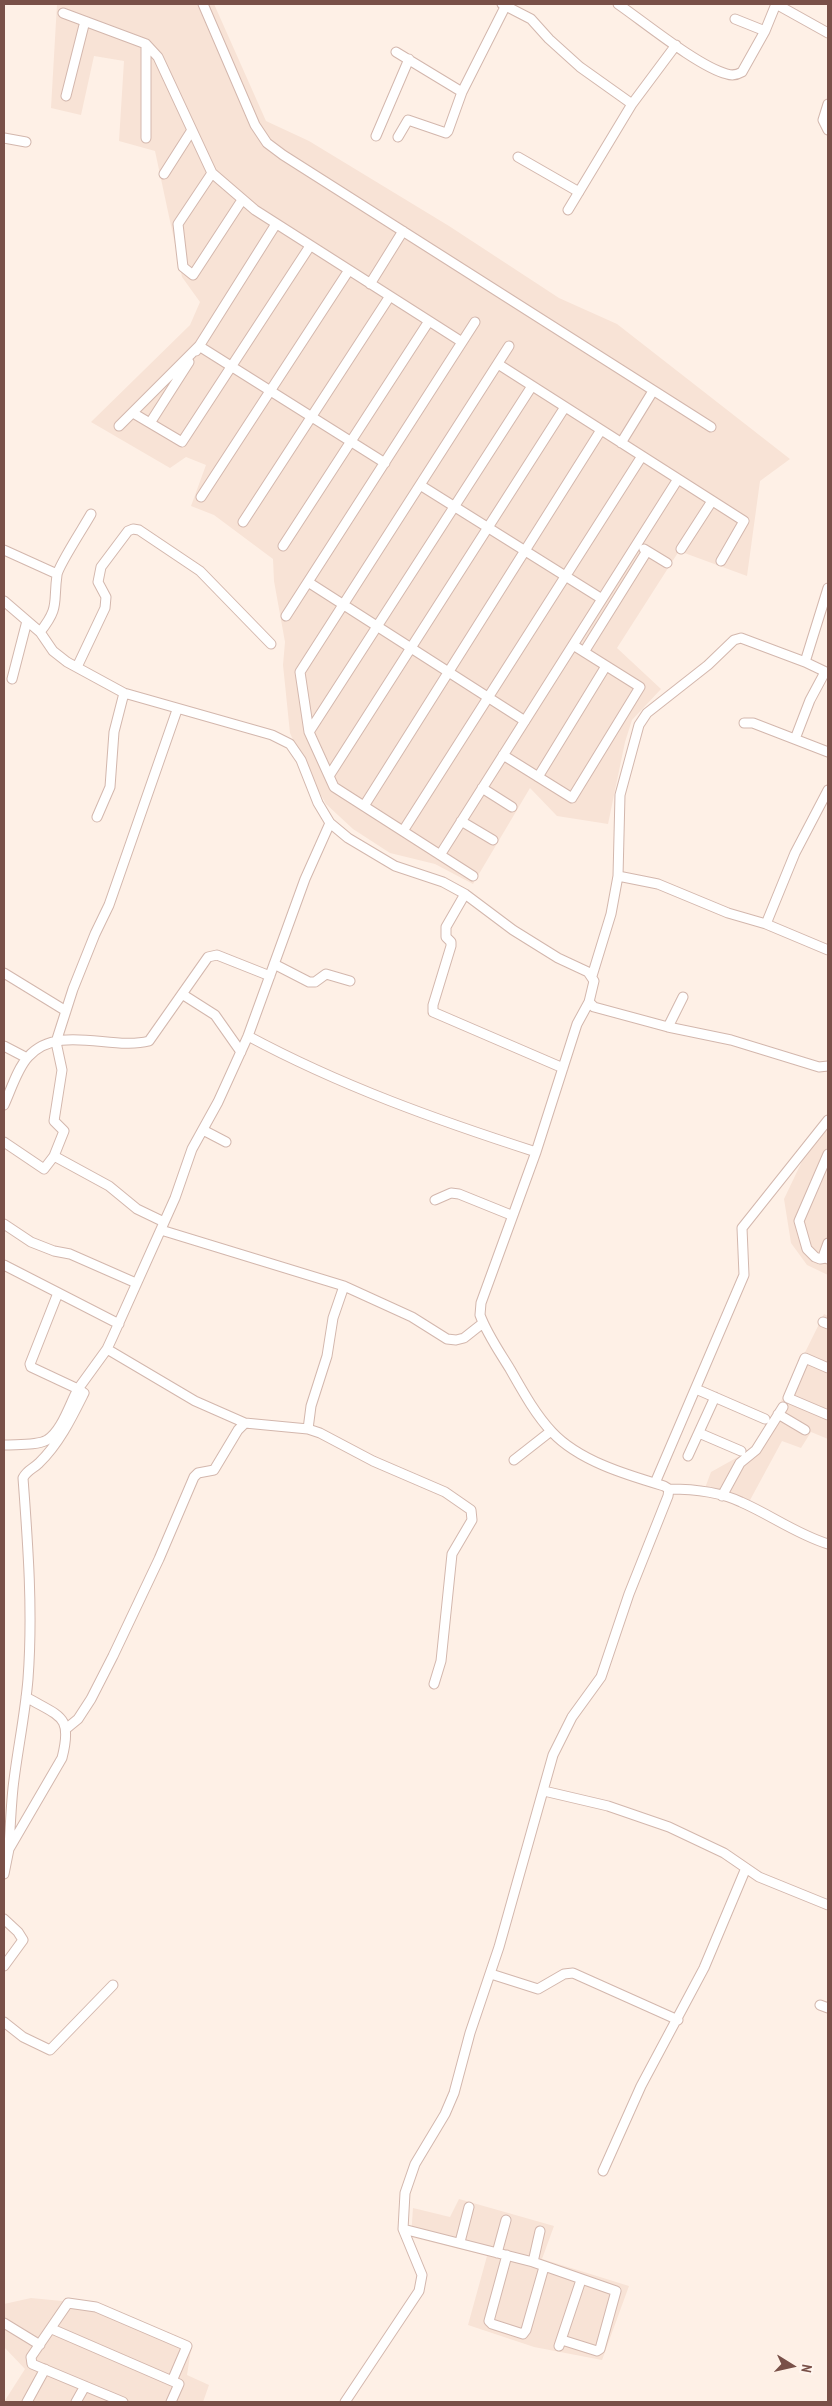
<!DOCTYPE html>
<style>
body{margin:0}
#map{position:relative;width:832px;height:2406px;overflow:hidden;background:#fef0e6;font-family:"PT Sans Narrow",sans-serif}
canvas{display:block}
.frame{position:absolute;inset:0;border:5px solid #795048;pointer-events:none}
.north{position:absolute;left:767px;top:2341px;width:50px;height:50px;-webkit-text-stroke:4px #fff5ee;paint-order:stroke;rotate:100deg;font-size:14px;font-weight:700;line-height:20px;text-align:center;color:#795048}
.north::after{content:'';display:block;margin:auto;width:18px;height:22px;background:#795048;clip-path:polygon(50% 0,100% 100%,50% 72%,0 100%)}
</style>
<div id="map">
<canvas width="832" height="2406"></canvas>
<div class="frame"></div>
<div class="north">N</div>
</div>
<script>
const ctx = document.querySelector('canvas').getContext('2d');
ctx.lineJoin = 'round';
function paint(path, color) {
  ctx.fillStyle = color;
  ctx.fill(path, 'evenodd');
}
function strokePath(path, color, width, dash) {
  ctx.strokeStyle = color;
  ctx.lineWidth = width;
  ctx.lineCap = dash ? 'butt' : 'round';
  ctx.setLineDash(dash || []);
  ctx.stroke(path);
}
const residential = new Path2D(`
 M 57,4 L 214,4 L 266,121 L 309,141 L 449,226 L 559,298 L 617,324 L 790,459 L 760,481 L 747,576 L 679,551 L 617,648 L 661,689 L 632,720 L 625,742 L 608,824 L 557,816 L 530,788 L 473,884 L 435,864 L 390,853 L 353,829 L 326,804 L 307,771 L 290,733 L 283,665 L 285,642 L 274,581 L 273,559 L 214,515 L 191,506 L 206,465 L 186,457 L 170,468 L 91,422 L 190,325 L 200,302 L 182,277 L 155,151 L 119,141 L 124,61 L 94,56 L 81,115 L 51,108 Z
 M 828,1115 L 828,1275 L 807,1265 L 791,1243 L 784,1199 L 815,1134 Z
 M 824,1314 L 828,1316 L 828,1439 L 811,1432 L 801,1448 L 782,1441 L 749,1502 L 728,1492 L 705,1488 L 711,1472 L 754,1448 L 776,1411 Z
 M 459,2199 L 554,2226 L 542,2259 L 629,2286 L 602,2360 L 534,2347 L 468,2325 L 487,2256 L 411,2237 L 413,2208 L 450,2217 Z
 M 31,2298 L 103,2305 L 150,2332 L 191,2349 L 187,2375 L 209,2385 L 203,2402 L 4,2402 L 25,2369 L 4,2347 L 4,2304 Z`);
const street = new Path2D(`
 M 203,4 L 255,125 L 267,143 L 283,155 L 711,427
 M 502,4 L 531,19 L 549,39 L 580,67 L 632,104
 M 618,4 C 644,22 699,67 727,74 C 733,76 737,75 742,72 L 765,31 L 776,4
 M 776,4 L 828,33
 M 63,13 L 146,44 L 158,57 L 212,173 L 255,210 L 462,342
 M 735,19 L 765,31
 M 146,44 L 146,138
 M 396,52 L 462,92
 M 66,96 L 85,21
 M 828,104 L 823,120 L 828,130
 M 376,136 L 409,59
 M 398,137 L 408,120 L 446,133 L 448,131 L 462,92 L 505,7
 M 4,138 L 26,142
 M 518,157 L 579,192
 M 212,173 L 178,224 L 183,267 L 193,275 L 242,200
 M 164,174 L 192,130
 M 568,210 L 632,104 L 676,45
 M 370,284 L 403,231
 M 196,351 L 276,224
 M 498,364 L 744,521 L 721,561
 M 133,413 L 182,442 L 310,246
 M 150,423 L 189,362
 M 119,426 L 199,346 L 385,463
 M 621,443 L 653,391
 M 420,485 L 602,599
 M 201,497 L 349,270
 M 243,522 L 390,296
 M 283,546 L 429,321
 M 644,549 L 667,563
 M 681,549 L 712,501
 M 4,550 L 57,574
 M 308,582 L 525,721
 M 4,601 L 40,632 L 53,651 L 67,662 L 124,693 L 272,735 L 290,744 L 301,760 L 318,803 L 330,823 L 348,838 L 395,866 L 443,882 L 465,894 L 513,930 L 558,958 L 588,972 L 594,981 L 589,1002 L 594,1007 L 668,1027 L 731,1040 L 819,1067 L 828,1066
 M 286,616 L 475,322
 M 40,632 C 60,607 53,603 57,575 C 58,566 85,525 91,514
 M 584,652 L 647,551
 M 805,662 L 828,588
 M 77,667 L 105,608 L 106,597 L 98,582 L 101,567 L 128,531 L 133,529 L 139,530 L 200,571 L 271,644
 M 12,679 L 27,621
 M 744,723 L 753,723 L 828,752
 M 309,732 L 532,386
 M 795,739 L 810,700 L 825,672
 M 503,755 L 572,798 L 640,687 L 573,645
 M 329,776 L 565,407
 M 538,777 L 606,666
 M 482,788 L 512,807
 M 364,806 L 601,430
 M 97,817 L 110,787 L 114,732 L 124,693
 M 461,821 L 493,840
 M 403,831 L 642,456
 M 440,855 L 678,479
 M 473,876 L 334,787 L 309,732 L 300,672 L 509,346
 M 618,876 L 658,884 L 728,913 L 766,924 L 828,950
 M 465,894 L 446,927 L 446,937 L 451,942 L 451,946 L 433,1005 L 433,1012 L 563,1068
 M 766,924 L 795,853 L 828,790
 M 274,964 L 309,982 L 315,982 L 326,974 L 350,981
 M 4,973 L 66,1011
 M 592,976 L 611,914 L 618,876 L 620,795 L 639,725 L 647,713 L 708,665 L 734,640 L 741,638 L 805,662 L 828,673
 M 182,994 L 215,1015 L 241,1052
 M 668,1027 L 683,997
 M 248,1036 C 341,1086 437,1120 536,1152
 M 4,1046 L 27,1058
 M 4,1105 C 11,1090 17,1069 28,1057 C 58,1023 112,1051 149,1041 L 208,957 L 217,955 L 270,976
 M 203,1130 L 226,1142
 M 4,1142 L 44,1169 L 54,1156 L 109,1186 L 137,1209 L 164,1222
 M 54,1156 L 64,1131 L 54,1121 L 62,1070 L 56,1042 L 73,989 L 95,934 L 109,905 L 177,710
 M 435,1200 L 451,1193 L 459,1194 L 511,1215
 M 4,1224 L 31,1242 L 54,1251 L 70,1254 L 136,1283
 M 161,1230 L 344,1286 L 412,1317 L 447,1339 L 456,1340 L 464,1338 L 483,1323
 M 828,1243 L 824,1254 L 828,1259
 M 826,1258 L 820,1259 L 815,1257 L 807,1249 L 799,1221 L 828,1154
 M 4,1265 L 119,1324
 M 823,1322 L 828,1324
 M 107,1349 L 195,1401 L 245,1423
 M 828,1368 L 805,1358 L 788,1398 L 828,1415
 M 696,1389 L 765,1419
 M 778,1414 L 805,1430
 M 308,1429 L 311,1406 L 327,1356 L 333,1318 L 344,1286
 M 699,1433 L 741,1451
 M 4,1445 C 17,1444 36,1446 47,1440 C 62,1431 70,1403 78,1389 L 31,1367 L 30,1364 L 58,1293
 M 688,1456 L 715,1397
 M 514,1460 L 551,1431
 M 655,1483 L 744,1275 L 742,1228 L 828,1120
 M 669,1489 C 692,1489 720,1492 741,1502 C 771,1515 796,1534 828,1544
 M 722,1496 L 740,1463 L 756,1450 L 783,1407
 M 67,1728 L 78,1719 L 91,1699 L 113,1656 L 159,1559 L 194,1477 L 198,1473 L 214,1470 L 238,1430 L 245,1423 L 308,1429 L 320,1433 L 373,1461 L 445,1492 L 471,1510 L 472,1520 L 452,1554 L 441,1661 L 434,1684
 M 544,1791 L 608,1806 L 669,1827 L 724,1853 L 759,1877 L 828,1905
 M 9,1849 C 10,1829 11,1808 13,1788 C 17,1752 25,1716 28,1679 C 33,1612 28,1545 23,1478 C 27,1470 33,1469 39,1463 C 59,1444 72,1417 84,1393 L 78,1389 L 107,1349 L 113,1336 L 175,1198 L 192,1149 L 218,1102 L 248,1036 L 305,879 L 330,823
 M 4,1874 L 9,1849 L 62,1758 C 73,1715 60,1717 26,1697
 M 4,1919 L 18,1932 L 23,1940 L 4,1966
 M 491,1974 L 538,1989 L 564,1974 L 573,1973 L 678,2020
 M 820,2005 L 828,2008
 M 4,2022 L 23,2037 L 50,2050 L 113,1985
 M 603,2171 L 641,2086 L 704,1968 L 746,1868
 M 403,2229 L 533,2262 L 616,2291 L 600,2349 L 597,2351 L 562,2340
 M 460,2242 L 469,2207
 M 497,2253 L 506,2220
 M 507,2255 L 489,2321 L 492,2324 L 523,2334 L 526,2330 L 544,2267
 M 533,2262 L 540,2231
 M 4,2323 L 40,2345
 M 52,2329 L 179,2384 L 171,2402
 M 559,2346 L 581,2280
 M 27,2402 L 45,2369
 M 76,2402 L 85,2386
 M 123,2402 L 32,2364 L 31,2357 L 68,2303 L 96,2307 L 187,2346 L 172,2381
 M 345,2402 L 419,2291 L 422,2275 L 403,2229 L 405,2193 L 415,2164 L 445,2114 L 454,2093 L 470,2033 L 499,1947 L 553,1755 L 572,1717 L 601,1677 L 629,1594 L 668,1496 L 669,1489 L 664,1486 C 627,1475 579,1461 552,1432 C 535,1414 522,1390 510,1369 C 499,1351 487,1334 480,1315 L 481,1303 L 536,1152 L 577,1024 L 589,1002`);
paint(residential, '#f8e3d6');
strokePath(street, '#d3b7ad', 11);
strokePath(street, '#fff', 9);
</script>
